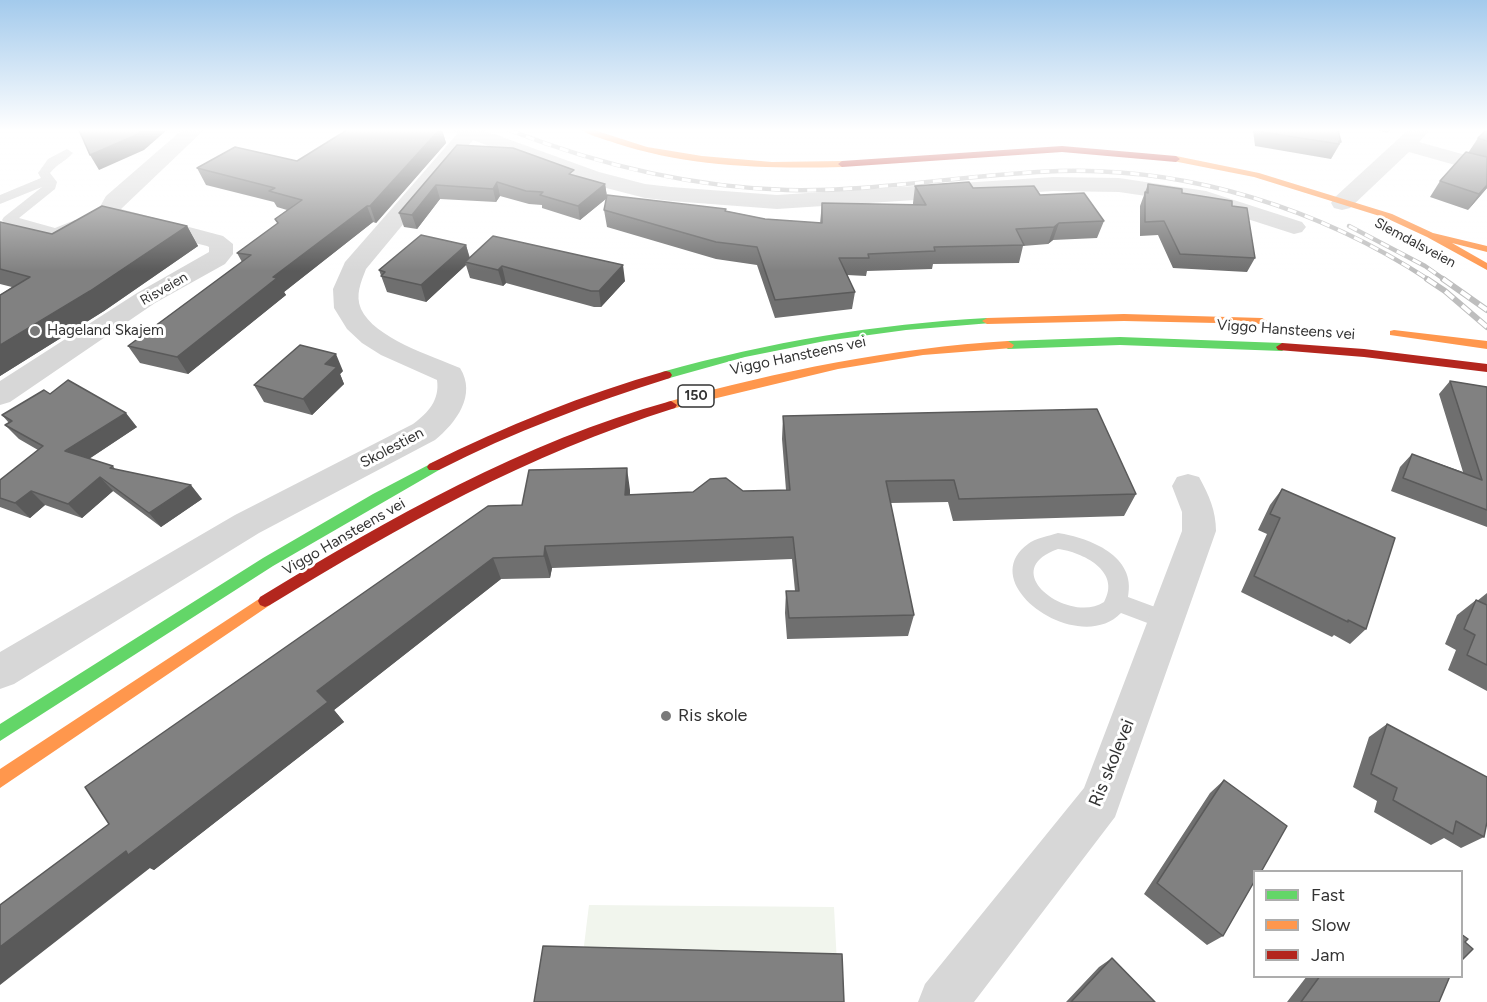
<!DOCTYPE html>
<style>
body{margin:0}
#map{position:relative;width:1487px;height:1002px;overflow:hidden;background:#fff;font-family:Figtree,sans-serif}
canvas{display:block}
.legend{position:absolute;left:1253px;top:870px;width:210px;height:108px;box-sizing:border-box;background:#fff;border:2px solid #adadad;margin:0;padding:8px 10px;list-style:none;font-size:18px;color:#333}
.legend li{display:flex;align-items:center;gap:12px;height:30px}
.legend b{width:30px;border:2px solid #adadad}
</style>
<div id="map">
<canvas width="1487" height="1002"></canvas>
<ul class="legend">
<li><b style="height:8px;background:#63d668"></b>Fast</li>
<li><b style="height:8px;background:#ff974d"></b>Slow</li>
<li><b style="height:8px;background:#b3261e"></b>Jam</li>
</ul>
</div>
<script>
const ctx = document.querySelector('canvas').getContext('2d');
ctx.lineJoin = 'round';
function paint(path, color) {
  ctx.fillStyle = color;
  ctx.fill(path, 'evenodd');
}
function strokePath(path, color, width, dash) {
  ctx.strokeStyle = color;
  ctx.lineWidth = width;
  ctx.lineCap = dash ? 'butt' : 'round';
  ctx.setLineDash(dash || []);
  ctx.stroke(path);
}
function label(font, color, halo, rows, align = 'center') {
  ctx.font = font + ' Figtree,sans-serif';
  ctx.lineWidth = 6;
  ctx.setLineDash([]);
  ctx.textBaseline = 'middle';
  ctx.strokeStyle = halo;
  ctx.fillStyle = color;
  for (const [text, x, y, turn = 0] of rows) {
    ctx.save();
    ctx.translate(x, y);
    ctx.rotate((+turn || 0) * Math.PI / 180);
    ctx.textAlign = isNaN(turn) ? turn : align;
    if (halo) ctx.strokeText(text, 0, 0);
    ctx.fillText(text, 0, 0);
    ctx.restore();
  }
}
const green = new Path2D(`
 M 589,905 L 834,907 L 839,1002 L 577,1002 Z`);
const lane = new Path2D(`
 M 67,149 L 73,153 C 66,161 57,164 50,173 L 57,182 L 55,189 L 19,218 L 55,228 L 75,220 L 85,220 L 87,223 L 85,226 L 56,236 L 4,223 L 2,220 L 4,217 L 42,187 L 0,204 L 0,195 L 41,178 L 38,173 L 48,159 Z
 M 1058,533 C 1090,538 1137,556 1128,597 L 1174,614 L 1177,621 L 1174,628 L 1166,630 L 1121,613 C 1079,657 973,584 1028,544 C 1035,538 1049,536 1058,533 ZM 1058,549 C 1082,552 1122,571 1104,602 C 1070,625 995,571 1058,549 Z`);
const street = new Path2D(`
 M 182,130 L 204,130 L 121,209 L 223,236 L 233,244 L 233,254 L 225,264 L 155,303 L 10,402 L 0,405 L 0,381 L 137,293 L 209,252 L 209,247 L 207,246 L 114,223 L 100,217 L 97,212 L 106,196 Z
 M 454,130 L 483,130 L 599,172 L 645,184 L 671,187 L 777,195 L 1053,177 L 1119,178 L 1206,191 L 1302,222 L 1306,227 L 1302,232 L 1294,234 L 1201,204 L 1119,192 L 1053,191 L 777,209 L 671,201 L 645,198 L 583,182 L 473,140 L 366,269 C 361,282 355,295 361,309 C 374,338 432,356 460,368 C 477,395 456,423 435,440 L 259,533 L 14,684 L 0,689 L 0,652 L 235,515 L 413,424 C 428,413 440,400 437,380 L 381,355 L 362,343 L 347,329 L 334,308 L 333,289 L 345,262 L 457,134 Z
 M 1408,130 L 1430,130 L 1419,142 L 1487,161 L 1487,174 L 1409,152 L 1350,208 L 1342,210 L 1334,208 L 1331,203 L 1334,198 Z
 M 1188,474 L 1199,477 C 1209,495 1216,511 1216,531 L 1115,817 L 974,1002 L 918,1002 L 925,984 L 1084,788 L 1182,531 L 1182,512 L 1172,486 L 1177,477 Z`);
const fast = new Path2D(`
 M 987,318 L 991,319 L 991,323 L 906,330 L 825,341 L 745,357 L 666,379 L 660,375 L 662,372 C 769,342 876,324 987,318 Z
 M 1120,337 L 1282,343 L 1288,347 L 1282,351 L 1120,345 L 1008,349 L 1002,345 L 1008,341 Z
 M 434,462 L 441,467 L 439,470 L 273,566 L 0,741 L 0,724 L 263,558 L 373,494 Z`);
const slow = new Path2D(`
 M 581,130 L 594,130 L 647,147 L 702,156 L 772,162 L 842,161 L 846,164 L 842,167 C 766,169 688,167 615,143 C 604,139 591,136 581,130 Z
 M 1176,156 L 1259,173 L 1392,214 L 1433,233 L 1487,246 L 1487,252 L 1452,243 L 1487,263 L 1487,270 L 1427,237 L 1386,218 L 1254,177 L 1173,161 L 1172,159 Z
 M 1124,314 L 1262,318 L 1267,321 L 1262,324 L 1124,321 L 987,324 L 982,321 L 987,318 Z
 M 1394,330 L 1487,341 L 1487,349 L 1390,335 L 1390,331 Z
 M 1008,341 L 1014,345 L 1012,348 L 923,355 L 838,369 L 671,409 L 665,405 L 667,402 C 779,371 892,348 1008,341 Z
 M 265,595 L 270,597 L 272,601 L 270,605 L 0,788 L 0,769 Z`);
const jam = new Path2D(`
 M 1062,146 L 1176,156 L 1180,159 L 1176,162 L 1062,152 L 842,167 L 838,164 L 842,161 Z
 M 1282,343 L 1364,349 L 1487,364 L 1487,372 L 1364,357 L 1278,350 L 1276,347 Z
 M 666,371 L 670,372 L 672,375 L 670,378 C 591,403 513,432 439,470 L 429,470 L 427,467 L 429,464 C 505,426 584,394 666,371 Z
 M 671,401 L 677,405 L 675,408 C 526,455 403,524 270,605 L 265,607 L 260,605 L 258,601 L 260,597 C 390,518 523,442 671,401 Z`);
const railFar1 = new Path2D(`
 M 509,130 C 599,165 690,187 787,190 C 878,192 968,174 1059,171 C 1188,167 1321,209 1429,280
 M 1349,226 L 1425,266 L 1445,280`);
const rail = new Path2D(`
 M 1427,279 L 1445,291 L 1487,327
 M 1443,279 L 1487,310`);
const wall = new Path2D(`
 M 347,130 L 442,130 L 446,143 L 376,223 L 373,222 L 284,292 L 286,295 L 188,374 L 140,363 L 128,346 L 242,262 L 237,253 L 278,224 L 275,219 L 287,210 L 277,207 L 274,202 L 206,185 L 197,168 L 297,161 Z
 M 1253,130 L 1338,130 L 1341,142 L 1331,159 L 1255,146 Z
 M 1378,130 L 1390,130 L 1387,133 Z
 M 1487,130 L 1487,188 L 1468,210 L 1430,197 L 1440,181 L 1468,153 L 1478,138 Z
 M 457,145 L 605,184 L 607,196 L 726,211 L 765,219 L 820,223 L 822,203 L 913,205 L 913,203 L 915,186 L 973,188 L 1040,195 L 1104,221 L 1097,238 L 1053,240 L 1048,244 L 1023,246 L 1019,263 L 933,264 L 932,269 L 867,271 L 866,276 L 847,275 L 855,292 L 852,309 L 775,318 L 757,265 L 716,259 L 607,227 L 604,210 L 607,198 L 580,220 L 542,208 L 542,205 L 529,204 L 500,196 L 496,202 L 440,199 L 417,229 L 404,227 L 399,213 Z
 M 1148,184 L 1232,206 L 1255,258 L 1247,272 L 1173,268 L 1158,235 L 1140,236 L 1140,206 Z
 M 0,222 L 52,234 L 187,226 L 198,246 L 104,311 L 0,376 L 0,295 L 12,287 L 0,284 Z
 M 466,245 L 470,258 L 625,281 L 601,307 L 594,307 L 506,283 L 503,286 L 470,278 L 466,265 L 426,302 L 387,292 L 379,270 Z
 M 343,371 L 340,374 L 344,384 L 312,415 L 264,402 L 254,385 Z
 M 1450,381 L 1487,387 L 1487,527 L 1391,491 L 1400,467 L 1412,454 L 1463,472 L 1439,394 Z
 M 50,394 L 137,427 L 89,459 L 113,466 L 115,469 L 202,499 L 161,527 L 113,491 L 82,518 L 45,505 L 30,518 L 0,507 L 0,480 L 38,450 L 19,439 L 5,425 L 9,423 L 2,415 Z
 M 783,416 L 1136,494 L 1124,516 L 953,521 L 948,502 L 890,503 L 914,615 L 908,636 L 787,639 L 785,613 L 786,591 L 795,591 L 792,559 L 552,568 L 550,578 L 501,579 L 334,710 L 344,722 L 154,870 L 150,868 L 109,824 L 522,505 L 630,490 L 630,495 L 786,490 L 782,439 Z
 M 1282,489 L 1366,629 L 1350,644 L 1334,635 L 1332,637 L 1241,592 L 1267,534 L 1258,530 L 1270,505 Z
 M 1487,593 L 1487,691 L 1448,670 L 1456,650 L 1445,644 L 1457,615 L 1476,600 L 1477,601 Z
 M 1387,724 L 1484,837 L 1461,848 L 1444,838 L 1431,845 L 1374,812 L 1377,801 L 1353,787 L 1369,737 Z
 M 1224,780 L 1223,936 L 1207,945 L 1144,894 L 1210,793 Z
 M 1112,958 L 1155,1002 L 1066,1002 L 1099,967 Z
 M 1307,976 L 1450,976 L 1439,1002 L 1287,1002 Z`);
const shadedWall = new Path2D(`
 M 142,130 L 167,130 L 144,150 L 99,170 L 90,155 Z
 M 439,130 L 442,130 L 446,143 L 376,223 L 370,206 Z
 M 497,182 L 500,196 L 496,202 L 493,189 Z
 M 605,184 L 607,198 L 580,220 L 578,206 Z
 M 436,185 L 440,199 L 417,229 L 412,215 Z
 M 1487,185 L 1487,188 L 1468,210 L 1479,194 Z
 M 367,206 L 373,222 L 284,292 L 286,295 L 188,374 L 177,357 L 273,277 Z
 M 1059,223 L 1053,240 L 1048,244 L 1054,227 Z
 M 187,226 L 198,246 L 104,311 L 0,376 L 0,345 Z
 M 466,245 L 470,261 L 465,262 L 466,265 L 426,302 L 421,285 Z
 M 623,265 L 625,281 L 601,307 L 599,291 Z
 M 502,266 L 506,283 L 503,286 L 498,270 Z
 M 336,354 L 343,371 L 340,374 L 344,384 L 312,415 L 303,399 L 325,364 Z
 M 126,413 L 137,427 L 78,466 L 65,451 Z
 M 627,468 L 630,490 L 629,517 L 625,495 Z
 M 100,477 L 113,491 L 82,518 L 68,504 Z
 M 191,485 L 202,499 L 161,527 L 149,513 Z
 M 31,491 L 45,505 L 30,518 L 15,503 Z
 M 545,546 L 552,568 L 550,578 L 544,556 Z
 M 493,558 L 501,579 L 334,710 L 344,722 L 154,870 L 150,868 L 0,985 L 0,947 L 317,691 Z`);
const building = new Path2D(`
 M 79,130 L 142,130 L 136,135 L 90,155 Z
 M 347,130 L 439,130 L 370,206 L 367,206 L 273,277 L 277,278 L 177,357 L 128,346 L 251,255 L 237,253 L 278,223 L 275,219 L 302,200 L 269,191 L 275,188 L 197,168 L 235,147 L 297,161 Z
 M 1261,130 L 1338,130 L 1341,142 L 1339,141 L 1339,144 L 1262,132 Z
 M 1486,130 L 1487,130 L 1487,141 L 1478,138 Z
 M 457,145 L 513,148 L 574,170 L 569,174 L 605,184 L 578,206 L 540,195 L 543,192 L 526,191 L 497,182 L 493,189 L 436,185 L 412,215 L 399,213 Z
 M 1466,152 L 1487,157 L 1487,185 L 1479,194 L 1440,181 Z
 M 969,182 L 973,188 L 1034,186 L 1040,195 L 1084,193 L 1104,221 L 1059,223 L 1054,227 L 1016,229 L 1024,245 L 934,247 L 935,251 L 868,254 L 869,258 L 839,258 L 855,292 L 775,300 L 757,247 L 716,242 L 604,210 L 607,195 L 726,209 L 725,211 L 765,219 L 822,223 L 822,203 L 926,205 L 915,186 Z
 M 1148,184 L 1182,189 L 1182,193 L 1232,201 L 1232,206 L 1247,208 L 1255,258 L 1180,254 L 1164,221 L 1145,222 L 1145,192 L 1148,193 Z
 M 102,206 L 187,226 L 90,291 L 0,345 L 0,295 L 30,277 L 0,269 L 0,222 L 52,234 Z
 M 421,235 L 466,245 L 421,285 L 381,276 L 385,272 L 379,270 Z
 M 493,236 L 623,265 L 599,291 L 591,291 L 502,266 L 498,270 L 465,262 Z
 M 300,345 L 336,354 L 325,364 L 337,367 L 303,399 L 254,385 Z
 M 68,380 L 126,413 L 65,451 L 113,466 L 110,468 L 191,485 L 149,513 L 100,477 L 68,504 L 31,491 L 15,503 L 0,498 L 0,480 L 43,446 L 5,425 L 12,421 L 2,415 L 44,390 L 50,394 Z
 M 1450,381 L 1487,387 L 1487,510 L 1403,478 L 1412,454 L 1482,480 Z
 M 1097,409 L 1136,494 L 959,499 L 954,480 L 886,481 L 914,615 L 789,618 L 786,591 L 799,591 L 793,537 L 545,546 L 544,556 L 493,558 L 317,691 L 328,702 L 128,855 L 126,851 L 0,947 L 0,905 L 109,824 L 85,787 L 488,506 L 522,505 L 529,470 L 627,468 L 625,495 L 693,492 L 710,479 L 726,478 L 743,491 L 790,490 L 783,416 Z
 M 1282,489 L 1395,538 L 1366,629 L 1348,620 L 1348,622 L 1254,576 L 1280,518 L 1270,514 Z
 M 1476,600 L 1487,605 L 1487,665 L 1467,655 L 1475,635 L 1464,629 Z
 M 1387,724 L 1487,777 L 1487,822 L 1484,837 L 1456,821 L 1453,834 L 1393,800 L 1397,788 L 1371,774 Z
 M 1224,780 L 1287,826 L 1261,872 L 1254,872 L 1254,882 L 1223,936 L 1157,883 Z
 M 1461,934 L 1468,939 L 1465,942 L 1473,949 L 1461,961 Z
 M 543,946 L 842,954 L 844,1002 L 534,1002 Z
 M 1112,958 L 1155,1002 L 1071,1002 Z
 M 1320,976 L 1450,976 L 1439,1002 L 1301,1002 Z`);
const markers = [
 [35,331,6,"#7a7a7a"],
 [666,716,6,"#7a7a7a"]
];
const farStreetnames = [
 ["Slemdalsveien",1415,243,28],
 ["Risveien",164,289,-30]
];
const shields = [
 [696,396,36]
];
const shieldNames = [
 ["150",696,396]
];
const streetNames = [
 ["Viggo Hansteens vei",1286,330,4],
 ["Viggo Hansteens vei",798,356,-12],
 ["Skolestien",392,448,-28],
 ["Viggo Hansteens vei",344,537,-30]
];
const poiNames = [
 ["Hageland Skajem",47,331]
];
const nearPoinames = [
 ["Ris skole",678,716]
];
const nearStreetnames = [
 ["Ris skolevei",1112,763,-68]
];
paint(green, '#f1f5ed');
paint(lane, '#d7d7d7');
paint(street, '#d7d7d7');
paint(fast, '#63d668');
paint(slow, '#ff974d');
paint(jam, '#b3261e');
strokePath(railFar1, '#bebebe', 4.5);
strokePath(rail, '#bebebe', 6);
strokePath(railFar1, '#fff', 3, [9]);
strokePath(rail, '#fff', 4, [11]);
paint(wall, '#6f6f6f');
paint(shadedWall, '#5a5a5a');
paint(building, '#818181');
strokePath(building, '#5a5a5a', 1.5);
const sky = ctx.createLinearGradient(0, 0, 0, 271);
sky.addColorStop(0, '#a3caec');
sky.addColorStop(0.48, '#fff');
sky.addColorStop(1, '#ffffff00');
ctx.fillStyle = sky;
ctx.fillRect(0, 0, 1487, 271);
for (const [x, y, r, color] of markers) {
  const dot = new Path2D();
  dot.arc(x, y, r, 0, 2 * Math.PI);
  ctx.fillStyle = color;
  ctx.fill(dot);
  strokePath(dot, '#fff', 2);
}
label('14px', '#333', '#fff', farStreetnames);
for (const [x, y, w] of shields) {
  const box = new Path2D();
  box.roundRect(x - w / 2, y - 11, w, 22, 4.5);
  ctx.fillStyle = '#fff';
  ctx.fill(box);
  strokePath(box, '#333', 1.5);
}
label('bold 14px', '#333', null, shieldNames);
label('15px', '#333', '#fff', streetNames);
label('15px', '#333', '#fff', poiNames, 'left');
label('18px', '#333', '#fff', nearPoinames, 'left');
label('18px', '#333', '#fff', nearStreetnames);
</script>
